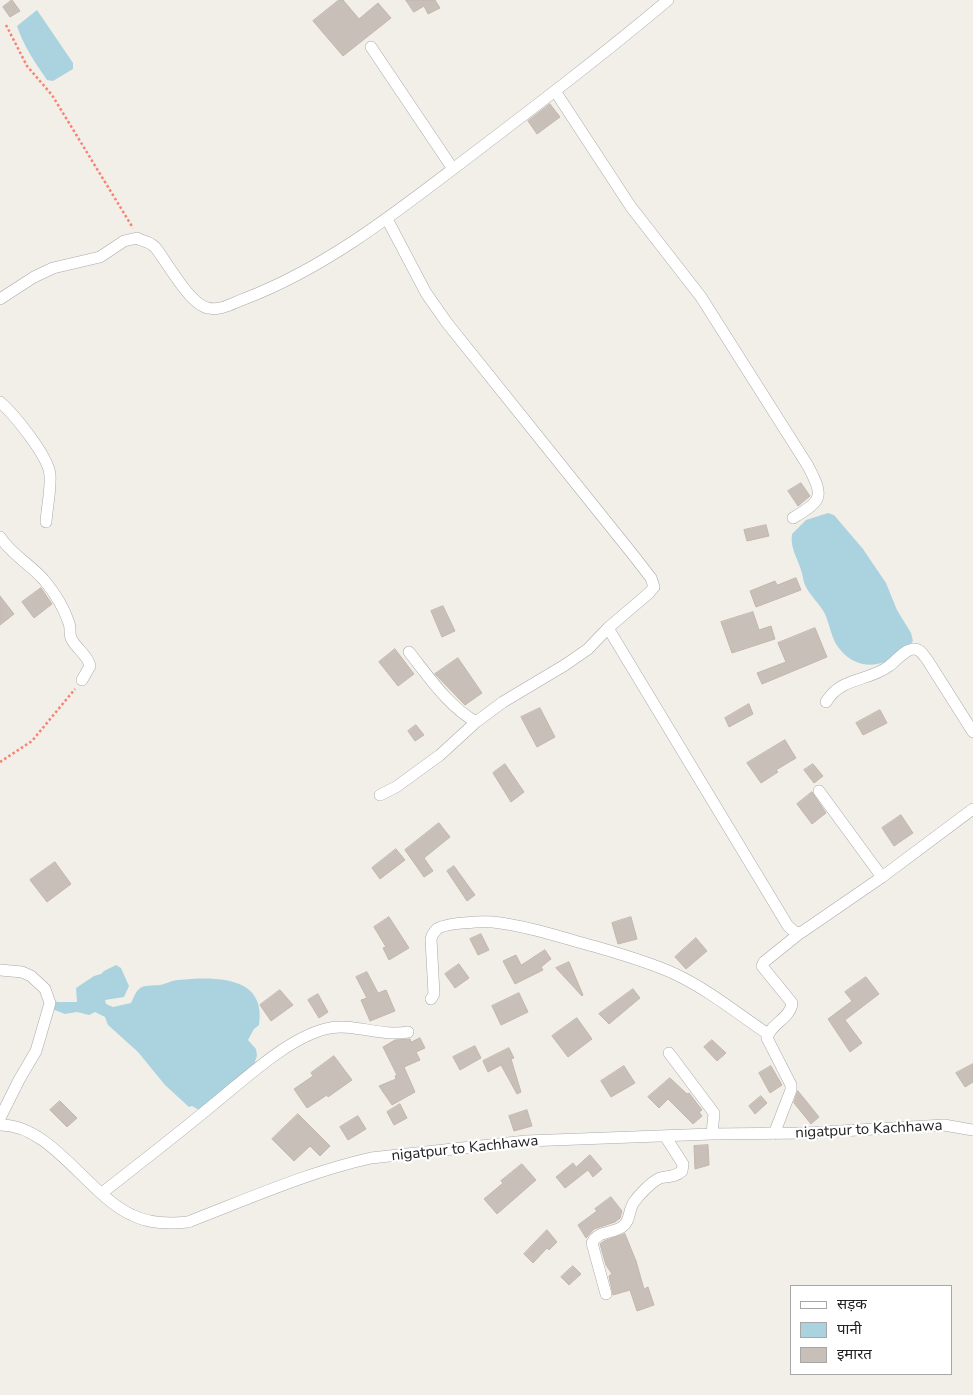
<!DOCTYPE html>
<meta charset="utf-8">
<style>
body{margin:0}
#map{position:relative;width:973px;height:1395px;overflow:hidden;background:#f2efe9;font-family:"Nunito Sans","Noto Sans Devanagari",sans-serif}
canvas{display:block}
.legend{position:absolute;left:790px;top:1285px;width:162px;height:90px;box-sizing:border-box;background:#fff;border:1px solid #a7a7a7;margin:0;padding:6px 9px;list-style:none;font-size:15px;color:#222}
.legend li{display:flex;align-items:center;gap:10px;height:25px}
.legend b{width:25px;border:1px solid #a7a7a7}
</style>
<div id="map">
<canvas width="973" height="1395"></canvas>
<ul class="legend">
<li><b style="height:6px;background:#fff"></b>सड़क</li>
<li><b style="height:14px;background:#aad3df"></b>पानी</li>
<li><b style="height:14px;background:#c7bfb8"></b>इमारत</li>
</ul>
</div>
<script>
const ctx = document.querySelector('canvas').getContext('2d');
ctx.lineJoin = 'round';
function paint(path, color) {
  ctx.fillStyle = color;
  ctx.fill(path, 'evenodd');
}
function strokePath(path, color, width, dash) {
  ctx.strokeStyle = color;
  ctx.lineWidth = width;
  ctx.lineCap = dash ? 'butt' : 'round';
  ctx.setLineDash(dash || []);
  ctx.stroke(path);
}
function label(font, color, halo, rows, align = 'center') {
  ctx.font = font + ' "Nunito Sans",sans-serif';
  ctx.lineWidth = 4.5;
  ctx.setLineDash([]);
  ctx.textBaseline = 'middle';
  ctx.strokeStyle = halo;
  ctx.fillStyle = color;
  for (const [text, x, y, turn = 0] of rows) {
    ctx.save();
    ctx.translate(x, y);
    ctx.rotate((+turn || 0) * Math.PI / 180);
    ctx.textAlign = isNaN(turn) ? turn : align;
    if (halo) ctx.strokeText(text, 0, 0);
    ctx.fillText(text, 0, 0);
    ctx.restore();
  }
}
const water = new Path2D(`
 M 37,10 L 73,63 L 73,69 L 53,81 L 47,80 C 36,64 23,45 17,26 Z
 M 828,513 L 834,515 L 863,549 L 886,583 L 897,610 L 911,633 L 913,641 C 893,666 859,676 838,647 C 831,637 830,625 825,614 C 820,604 810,596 805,585 C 803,581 803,575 801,570 C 797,557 790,548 792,534 L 806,520 Z
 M 116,965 L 121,968 L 129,986 L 124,997 L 105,1000 L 106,1004 L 113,1007 L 131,1003 C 133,999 135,993 138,990 C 143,984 153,986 160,985 C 166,984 172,980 178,980 C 212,977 267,974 259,1025 L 254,1029 L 248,1040 L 256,1049 L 257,1056 L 253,1067 L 199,1110 L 192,1106 L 189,1107 L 165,1085 L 138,1052 L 108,1025 L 105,1017 L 95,1012 L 89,1015 L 77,1012 L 65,1014 L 52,1009 L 53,1001 L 58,1002 L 77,1002 L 76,988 L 94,976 L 101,974 L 104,971 Z`);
const building = new Path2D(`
 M 12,0 L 20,11 L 10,17 L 3,7 Z
 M 339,0 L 343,0 L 359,19 L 378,3 L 391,18 L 343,56 L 313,21 Z
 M 406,0 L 435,0 L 440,8 L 428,14 L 424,6 L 414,12 Z
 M 550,104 L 560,117 L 537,134 L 528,121 Z
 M 801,483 L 810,496 L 798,506 L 788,491 Z
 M 766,525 L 769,536 L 747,541 L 744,530 Z
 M 796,578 L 801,590 L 756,607 L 750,591 L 775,581 L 777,585 Z
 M 41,588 L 52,604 L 34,618 L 22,602 Z
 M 0,596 L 14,614 L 0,625 Z
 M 443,606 L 455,631 L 442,637 L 431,611 Z
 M 753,612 L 759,630 L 771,626 L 775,639 L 732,653 L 721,622 Z
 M 815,628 L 827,657 L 762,684 L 757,673 L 786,662 L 778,643 Z
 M 395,649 L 414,674 L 398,686 L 379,662 Z
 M 458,658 L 482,693 L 465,705 L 435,674 Z
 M 749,704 L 753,714 L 729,727 L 725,718 Z
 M 540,708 L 555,737 L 537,747 L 521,717 Z
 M 880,710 L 887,723 L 863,735 L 856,723 Z
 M 416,725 L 424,735 L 415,741 L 408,731 Z
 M 785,740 L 796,758 L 776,770 L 778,772 L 761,783 L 747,763 Z
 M 505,764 L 524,792 L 511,802 L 493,773 Z
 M 813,764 L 823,776 L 814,783 L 804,770 Z
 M 812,792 L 826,813 L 812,824 L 797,804 Z
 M 901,815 L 913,833 L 894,846 L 882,828 Z
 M 439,823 L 450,837 L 424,858 L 433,871 L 424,877 L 405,850 Z
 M 396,849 L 405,860 L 380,879 L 372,868 Z
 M 55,862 L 71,884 L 47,902 L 30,880 Z
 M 454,866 L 475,895 L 467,901 L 447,871 Z
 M 389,917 L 409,948 L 389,960 L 383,948 L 386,947 L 374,927 Z
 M 631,917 L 637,939 L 618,944 L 612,923 Z
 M 481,934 L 489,950 L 478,955 L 470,939 Z
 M 696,938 L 707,951 L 686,969 L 675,957 Z
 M 545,950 L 551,959 L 541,967 L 543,970 L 515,984 L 503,961 L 516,955 L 521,965 Z
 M 569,962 L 583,995 L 582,996 L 556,968 Z
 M 459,964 L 469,978 L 455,988 L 445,974 Z
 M 367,972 L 378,993 L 386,990 L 395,1011 L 370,1021 L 361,1000 L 367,998 L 356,977 Z
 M 866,977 L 879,994 L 845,1020 L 862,1043 L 850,1052 L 828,1019 L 852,1001 L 845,992 Z
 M 633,989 L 640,998 L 609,1024 L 599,1014 Z
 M 280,990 L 293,1005 L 271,1021 L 260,1005 Z
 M 519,993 L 528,1012 L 501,1025 L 492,1006 Z
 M 318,994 L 328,1012 L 319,1018 L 308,1000 Z
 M 577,1018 L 592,1039 L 568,1057 L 552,1036 Z
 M 420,1038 L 425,1048 L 416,1052 L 420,1060 L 404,1067 L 415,1092 L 392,1105 L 379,1086 L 396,1079 L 395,1076 L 397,1075 L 383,1047 L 395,1040 L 410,1039 L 411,1042 Z
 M 712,1040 L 726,1053 L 717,1061 L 704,1047 Z
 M 475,1046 L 481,1058 L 460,1070 L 453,1057 Z
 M 509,1048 L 514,1058 L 511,1059 L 521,1092 L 517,1094 L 501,1065 L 488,1072 L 483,1061 Z
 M 334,1056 L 352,1080 L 328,1097 L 327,1095 L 307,1108 L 294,1089 L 313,1076 L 311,1073 Z
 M 973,1064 L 973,1082 L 965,1087 L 956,1073 Z
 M 624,1066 L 635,1083 L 611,1097 L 601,1081 Z
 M 771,1066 L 782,1085 L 770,1093 L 759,1073 Z
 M 670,1078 L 687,1094 L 689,1093 L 702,1110 L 699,1112 L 702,1116 L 693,1124 L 668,1099 L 659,1108 L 648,1097 Z
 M 798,1091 L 819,1117 L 811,1124 L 794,1103 Z
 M 761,1096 L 767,1103 L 755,1114 L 749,1106 Z
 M 60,1101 L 77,1118 L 67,1127 L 50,1110 Z
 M 400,1104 L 407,1118 L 394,1125 L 387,1112 Z
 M 527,1110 L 532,1126 L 514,1131 L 509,1116 Z
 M 298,1114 L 330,1146 L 320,1156 L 310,1146 L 294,1161 L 272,1139 Z
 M 358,1116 L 366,1129 L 348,1140 L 340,1127 Z
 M 708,1145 L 709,1165 L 695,1169 L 694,1146 Z
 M 590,1155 L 602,1169 L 593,1177 L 588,1170 L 565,1188 L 556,1177 L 573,1163 L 576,1167 Z
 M 522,1164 L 536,1180 L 497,1214 L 484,1199 L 503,1183 L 501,1181 Z
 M 611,1197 L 622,1211 L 620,1218 L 615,1222 L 594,1229 L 586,1238 L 578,1225 L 597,1211 L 595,1209 Z
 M 547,1230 L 557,1242 L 549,1250 L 547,1248 L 533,1263 L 524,1254 Z
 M 625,1234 L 636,1261 L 644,1289 L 648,1287 L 654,1305 L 637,1311 L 630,1290 L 613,1295 L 609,1276 L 612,1274 L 606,1265 L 600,1244 L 604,1241 Z
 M 573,1266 L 581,1274 L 569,1285 L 561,1277 Z`);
const path = new Path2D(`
 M 6,25 L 27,66 L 52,95 L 133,228
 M 0,762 L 32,741 L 75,689`);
const street = new Path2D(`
 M 371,47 L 453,169
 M 555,91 L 631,207 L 701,297 L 808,466 C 824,497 823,500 793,518
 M 0,299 L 34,277 L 53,268 L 100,257 L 124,241 L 137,238 C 144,243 146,239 155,247 C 167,262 190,305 208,308 C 221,311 233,303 244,299 C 328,267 399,210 470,156 C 537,105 604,54 668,0
 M 0,402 C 14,414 49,457 50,475 C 51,490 47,507 46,522
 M 0,537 C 12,555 30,564 44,580 C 54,592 64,608 69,623 C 71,628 69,633 71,638 C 76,649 88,655 90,666 L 82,680
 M 608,628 L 788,926 L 796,933 L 802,932 L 882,877 L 973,809
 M 409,652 C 429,677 448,706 476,722
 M 826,702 C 842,676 868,682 889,666 C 896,661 905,649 914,649 C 921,649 924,656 928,661 L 973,732
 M 819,791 L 882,877
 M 380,795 L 396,787 L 440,755 L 476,722 L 503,702 L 565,665 L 588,649 L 608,628 L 649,593 L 654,587 L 651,578 L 634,556 L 447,323 L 426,293 L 387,219
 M 0,970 L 22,972 L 31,976 L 45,989 L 50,1003 L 36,1051 L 19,1080 L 0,1118
 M 431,999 L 434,994 L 431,939 C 432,935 434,932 437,929 C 445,923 482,921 493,922 C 527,926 560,937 593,946 C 620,954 649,962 675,974 C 709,990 738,1014 768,1034
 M 669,1053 L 714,1113 L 712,1134
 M 0,1125 C 51,1124 88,1195 132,1215 C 150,1224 169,1224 188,1222 C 248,1199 308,1172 371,1158 L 526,1141 L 712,1134 L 806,1133 L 944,1125 L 973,1130
 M 774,1134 L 791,1090 L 791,1085 L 767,1038 C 770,1024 791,1018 792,1003 L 762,966 L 764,962 L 800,933
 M 102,1193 C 140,1163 178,1134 215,1103 C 245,1079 287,1039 325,1029 C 352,1022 380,1037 408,1032
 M 606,1294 L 592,1243 C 598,1230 612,1234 622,1227 C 631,1221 628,1210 634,1202 C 639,1195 651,1182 660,1178 C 668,1176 676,1177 682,1171 L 683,1164 L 665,1136`);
const streetNames = [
 ["nigatpur to Kachhawa",869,1130,-3],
 ["nigatpur to Kachhawa",465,1149,-6]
];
paint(water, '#aad3df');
paint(building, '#c7bfb8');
strokePath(building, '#c4b6ab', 1);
strokePath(street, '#a9a9a9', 12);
strokePath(path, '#fa8072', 2.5, [2.5, 2.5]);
strokePath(street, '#fff', 11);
label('15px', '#222', '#fff', streetNames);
</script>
